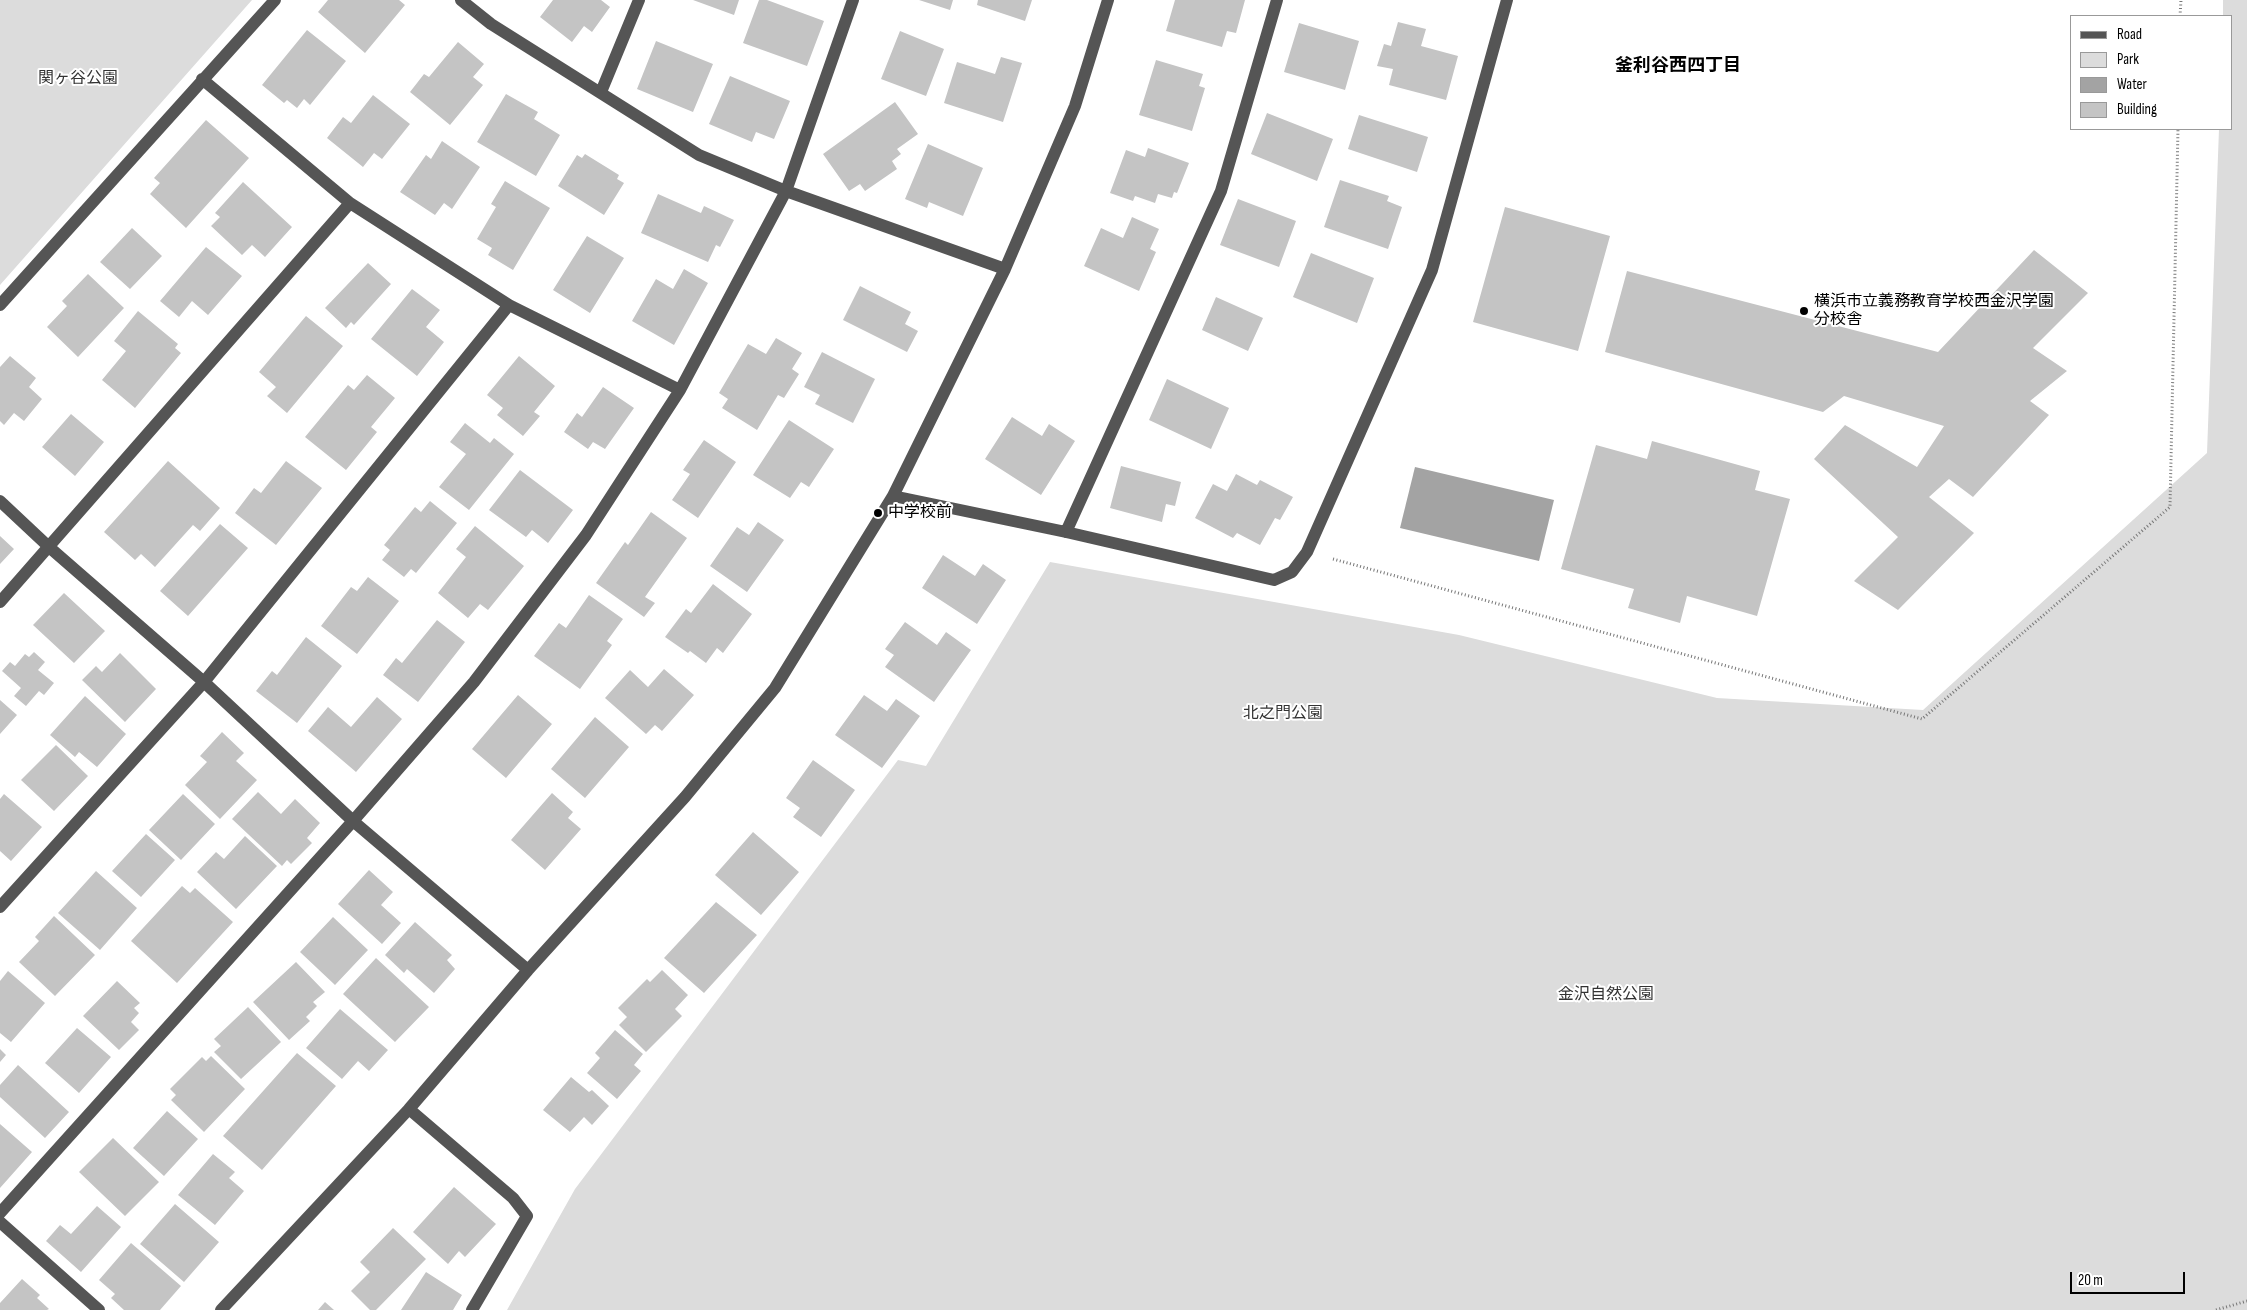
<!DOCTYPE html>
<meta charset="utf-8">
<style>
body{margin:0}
#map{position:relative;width:2247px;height:1310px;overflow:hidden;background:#fff;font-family:"Sofia Sans Condensed",sans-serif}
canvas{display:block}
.legend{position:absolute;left:2070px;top:15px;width:162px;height:115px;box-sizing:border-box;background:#fff;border:1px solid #999;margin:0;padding:6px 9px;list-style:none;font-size:15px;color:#000}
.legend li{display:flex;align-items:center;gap:10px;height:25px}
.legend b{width:25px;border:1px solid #999}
.scale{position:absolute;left:2070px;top:1272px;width:115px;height:22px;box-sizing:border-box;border:2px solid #000;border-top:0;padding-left:6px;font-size:15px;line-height:18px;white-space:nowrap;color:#000;-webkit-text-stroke:4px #fff;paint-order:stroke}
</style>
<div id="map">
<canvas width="2247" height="1310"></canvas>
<ul class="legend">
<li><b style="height:6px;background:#555"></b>Road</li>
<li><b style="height:14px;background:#dcdcdc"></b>Park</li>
<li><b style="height:14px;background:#a3a3a3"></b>Water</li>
<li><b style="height:14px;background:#c4c4c4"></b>Building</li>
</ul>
<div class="scale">20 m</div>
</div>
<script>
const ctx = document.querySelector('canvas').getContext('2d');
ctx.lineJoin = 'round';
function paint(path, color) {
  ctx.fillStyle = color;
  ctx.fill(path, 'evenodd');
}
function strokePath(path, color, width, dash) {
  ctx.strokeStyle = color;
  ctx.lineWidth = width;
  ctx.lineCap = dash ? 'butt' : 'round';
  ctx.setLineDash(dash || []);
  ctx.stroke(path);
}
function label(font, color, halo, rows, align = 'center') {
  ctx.font = font + ' "Sofia Sans Condensed","Noto Sans JP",sans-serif';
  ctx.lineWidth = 4;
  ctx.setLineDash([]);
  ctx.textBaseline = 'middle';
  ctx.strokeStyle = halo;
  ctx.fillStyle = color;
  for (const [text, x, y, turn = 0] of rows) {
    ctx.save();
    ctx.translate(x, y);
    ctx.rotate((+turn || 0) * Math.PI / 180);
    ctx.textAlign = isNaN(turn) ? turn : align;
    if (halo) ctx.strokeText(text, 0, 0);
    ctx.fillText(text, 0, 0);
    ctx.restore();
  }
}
const green = new Path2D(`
 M 0,0 L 252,0 L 0,285 Z
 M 2223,0 L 2247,0 L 2247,1310 L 507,1310 L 575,1189 L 898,760 L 926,766 L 1050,562 L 1459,635 L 1717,698 L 1923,710 L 2207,453 L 2219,129 L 2231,129 L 2231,16 L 2223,16 Z`);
const water = new Path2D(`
 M 1415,467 L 1554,500 L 1539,561 L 1400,528 Z`);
const building = new Path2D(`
 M 328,0 L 399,0 L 405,5 L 365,53 L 318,12 Z
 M 553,0 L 601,0 L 610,7 L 592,32 L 584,26 L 572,42 L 540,17 Z
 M 693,0 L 739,0 L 734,15 Z
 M 759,0 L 767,0 L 824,21 L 807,66 L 743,43 Z
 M 919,0 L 953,0 L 950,10 Z
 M 978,0 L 1032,0 L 1025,21 L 977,5 Z
 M 1175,0 L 1245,0 L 1236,33 L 1227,31 L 1222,47 L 1166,31 Z
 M 1398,22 L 1426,29 L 1421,46 L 1458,56 L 1446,100 L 1389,85 L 1393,69 L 1377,66 L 1384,44 L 1391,46 Z
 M 1299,23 L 1359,41 L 1345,90 L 1284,72 Z
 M 307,30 L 346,61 L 310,105 L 304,99 L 297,108 L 287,100 L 284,103 L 262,85 Z
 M 900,31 L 944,49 L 926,96 L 881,79 Z
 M 656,41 L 713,64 L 693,112 L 637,89 Z
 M 458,42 L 484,64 L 473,77 L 483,85 L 450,125 L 410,92 L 424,74 L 429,77 Z
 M 1001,57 L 1022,63 L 1003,122 L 944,103 L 957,62 L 995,74 Z
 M 1156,60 L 1203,74 L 1199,86 L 1205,88 L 1192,131 L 1139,115 Z
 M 730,76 L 790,101 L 774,139 L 756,132 L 752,142 L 709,124 Z
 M 506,94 L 538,112 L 534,119 L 560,135 L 536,176 L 477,142 Z
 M 373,95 L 410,124 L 382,159 L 374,153 L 363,167 L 327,138 L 343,117 L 351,123 Z
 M 895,102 L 918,134 L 897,149 L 901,154 L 892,161 L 897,169 L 865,191 L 860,184 L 849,191 L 823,154 Z
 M 1267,113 L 1333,139 L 1317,181 L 1251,154 Z
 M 1359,115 L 1428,137 L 1417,172 L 1348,149 Z
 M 206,120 L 249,158 L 186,228 L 150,194 L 160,183 L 154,178 Z
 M 442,141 L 480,167 L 452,209 L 444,203 L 435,215 L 400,192 L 426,155 L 431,159 Z
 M 928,144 L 983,168 L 963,216 L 929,202 L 927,208 L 905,199 Z
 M 1148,148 L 1189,163 L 1177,193 L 1174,192 L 1172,198 L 1158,194 L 1155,203 L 1135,196 L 1133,201 L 1110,193 L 1126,150 L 1145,157 Z
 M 585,154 L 619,175 L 617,179 L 624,183 L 604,215 L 558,186 L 577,155 L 582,158 Z
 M 1340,180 L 1389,196 L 1387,201 L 1402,207 L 1388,249 L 1324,227 Z
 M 505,181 L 550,208 L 513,270 L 488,255 L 492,248 L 477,239 L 496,207 L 491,204 Z
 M 243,182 L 292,227 L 265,257 L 252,245 L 242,255 L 211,226 L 220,217 L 215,213 Z
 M 658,194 L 701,213 L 704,206 L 734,220 L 720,247 L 716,245 L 708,262 L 641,233 Z
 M 1238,199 L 1296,221 L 1279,267 L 1220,245 Z
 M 1505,207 L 1610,236 L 1578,351 L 1473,322 Z
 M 1132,217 L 1159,229 L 1150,249 L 1156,252 L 1139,291 L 1084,266 L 1101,228 L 1123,238 Z
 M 132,228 L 162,256 L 130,289 L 100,262 Z
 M 587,236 L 624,258 L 590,313 L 553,290 Z
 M 206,247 L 242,276 L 208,315 L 192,301 L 179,317 L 160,301 Z
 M 2034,250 L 2088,293 L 2033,348 L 2067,371 L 2030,401 L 2049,415 L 1973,497 L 1949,479 L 1929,497 L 1974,533 L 1898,610 L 1854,581 L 1898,537 L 1814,459 L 1845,425 L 1917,467 L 1944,426 L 1844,396 L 1823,412 L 1605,352 L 1627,271 L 1938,352 Z
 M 1311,253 L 1374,278 L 1357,323 L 1293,297 Z
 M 368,263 L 391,284 L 354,325 L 351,322 L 346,328 L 325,308 Z
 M 684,269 L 708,283 L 674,345 L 632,321 L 656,279 L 673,289 Z
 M 88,274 L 124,308 L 78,357 L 47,327 L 67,306 L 62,301 Z
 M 860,286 L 911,312 L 905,324 L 918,331 L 907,352 L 843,320 Z
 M 412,289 L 440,310 L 426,327 L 444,342 L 417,376 L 371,339 Z
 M 1216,297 L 1263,318 L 1248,351 L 1202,330 Z
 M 138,311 L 178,344 L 175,348 L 181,353 L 135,408 L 102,380 L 126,351 L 114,341 Z
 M 306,316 L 343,346 L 287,413 L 267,396 L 276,387 L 259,372 Z
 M 776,338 L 802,353 L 792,369 L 799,374 L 784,398 L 778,395 L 757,430 L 722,408 L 728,399 L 719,393 L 748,344 L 766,354 Z
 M 822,352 L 875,379 L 853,423 L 815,404 L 820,395 L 804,387 Z
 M 10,356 L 36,378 L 29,387 L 42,399 L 24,421 L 14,413 L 4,425 L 0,421 L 0,367 Z
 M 519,356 L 555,386 L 534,412 L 540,416 L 523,436 L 497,415 L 503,408 L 487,395 Z
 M 367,375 L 395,398 L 371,427 L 377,432 L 346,470 L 305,437 L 348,385 L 354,390 Z
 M 1167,379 L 1229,408 L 1211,449 L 1149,420 Z
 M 603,387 L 634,408 L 605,449 L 593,442 L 588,449 L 564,432 L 577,413 L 582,417 Z
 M 71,414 L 104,442 L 75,476 L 42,447 Z
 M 1012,417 L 1042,436 L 1049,424 L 1075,441 L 1041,495 L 985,459 Z
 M 789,420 L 834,449 L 809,487 L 801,482 L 790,498 L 753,475 Z
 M 465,423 L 490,443 L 494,438 L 514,454 L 469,510 L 439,487 L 466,454 L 450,442 Z
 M 704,440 L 736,462 L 698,518 L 672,500 L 690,474 L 683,470 Z
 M 1652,441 L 1760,471 L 1755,490 L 1790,499 L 1757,616 L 1687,596 L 1680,623 L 1628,608 L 1634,589 L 1561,569 L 1596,445 L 1647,459 Z
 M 168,461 L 220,508 L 200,531 L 193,525 L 155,567 L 141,554 L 135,560 L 104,532 Z
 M 286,461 L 322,488 L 276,545 L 235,513 L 254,488 L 261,493 Z
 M 1121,466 L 1181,482 L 1175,506 L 1166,504 L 1162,522 L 1110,508 Z
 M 520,470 L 573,510 L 548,543 L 532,530 L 526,537 L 489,510 Z
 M 1236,474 L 1257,485 L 1260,480 L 1293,497 L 1280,520 L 1275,518 L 1260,545 L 1237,533 L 1233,538 L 1195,518 L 1213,484 L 1227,491 Z
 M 430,501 L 457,523 L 416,573 L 411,569 L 404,577 L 382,560 L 390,550 L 384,545 L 415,507 L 421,512 Z
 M 651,512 L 687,538 L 645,597 L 655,603 L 644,617 L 596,583 L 625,542 L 628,545 Z
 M 758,522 L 784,540 L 747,592 L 710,566 L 737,527 L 749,535 Z
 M 220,524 L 248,548 L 188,616 L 160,591 Z
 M 475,526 L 524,566 L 488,610 L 480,604 L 468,618 L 438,593 L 466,557 L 456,549 Z
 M 0,536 L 14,549 L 0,564 Z
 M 943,555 L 975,576 L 983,564 L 1006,580 L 977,624 L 922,588 Z
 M 368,577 L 399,601 L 357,654 L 321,626 L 351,587 L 357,591 Z
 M 713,584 L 752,614 L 723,653 L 717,648 L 706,663 L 690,651 L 688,653 L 665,637 L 686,609 L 691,613 Z
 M 64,593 L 105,631 L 74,663 L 33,625 Z
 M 589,595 L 623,619 L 607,641 L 612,645 L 580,689 L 534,656 L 559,623 L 566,628 Z
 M 437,620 L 465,642 L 418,702 L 383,675 L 396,658 L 402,663 Z
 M 905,622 L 937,645 L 946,632 L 971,650 L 934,702 L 885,667 L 894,655 L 885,649 Z
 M 306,637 L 342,666 L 297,723 L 256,691 L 272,671 L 277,675 Z
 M 34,652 L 45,662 L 38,670 L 54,683 L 44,695 L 39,691 L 26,706 L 14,696 L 21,688 L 2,671 L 10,662 L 15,666 L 25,654 L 29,657 Z
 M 120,653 L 156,689 L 125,722 L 82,680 L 96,666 L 102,672 Z
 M 664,669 L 694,695 L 662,731 L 655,725 L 646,734 L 605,698 L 630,670 L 648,687 Z
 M 518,695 L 552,724 L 506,778 L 472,749 Z
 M 864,695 L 887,711 L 896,699 L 920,716 L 882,768 L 835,735 Z
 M 85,696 L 126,734 L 97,767 L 79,752 L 75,757 L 50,735 Z
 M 377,697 L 402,719 L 356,772 L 308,731 L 328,707 L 351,727 Z
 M 0,700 L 17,715 L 0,734 Z
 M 595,717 L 629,747 L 585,798 L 551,769 Z
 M 222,732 L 244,753 L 236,761 L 257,780 L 220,819 L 185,785 L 207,762 L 200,756 Z
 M 56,745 L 88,776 L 54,811 L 21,780 Z
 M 813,760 L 855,790 L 821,837 L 793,817 L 800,808 L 786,798 Z
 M 258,792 L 281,814 L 295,799 L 320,823 L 307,838 L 312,843 L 291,864 L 287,860 L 282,866 L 232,819 Z
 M 552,793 L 573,812 L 568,818 L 581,829 L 545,870 L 511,840 Z
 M 4,794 L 42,827 L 11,861 L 0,851 L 0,799 Z
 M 183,794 L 215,824 L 181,860 L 149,830 Z
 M 753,832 L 799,872 L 761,915 L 715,875 Z
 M 146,834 L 175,860 L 141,897 L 112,871 Z
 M 245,836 L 277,866 L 236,909 L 197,872 L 216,852 L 224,859 Z
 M 369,870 L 393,892 L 381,905 L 401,923 L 382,944 L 338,904 Z
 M 96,871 L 137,908 L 100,950 L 58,913 Z
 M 182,886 L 190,893 L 195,888 L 233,922 L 177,983 L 131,941 Z
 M 716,902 L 757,935 L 704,993 L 664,958 Z
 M 54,916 L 95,955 L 55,996 L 19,962 L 39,941 L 35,937 Z
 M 333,917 L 368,950 L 335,985 L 300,952 Z
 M 415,922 L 452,955 L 447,960 L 455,969 L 434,993 L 407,969 L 404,973 L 385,955 Z
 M 376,958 L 429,1007 L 395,1042 L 343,994 Z
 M 296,962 L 325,992 L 313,1002 L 317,1006 L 306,1017 L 310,1021 L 289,1040 L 253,1002 Z
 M 662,970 L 688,995 L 675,1009 L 682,1016 L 646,1052 L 619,1025 L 627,1017 L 618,1008 L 647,979 L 650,982 Z
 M 8,971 L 45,1003 L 11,1042 L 0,1033 L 0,981 Z
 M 117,981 L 140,1003 L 134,1008 L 139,1013 L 131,1022 L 139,1030 L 119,1050 L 83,1016 Z
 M 248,1007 L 281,1042 L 241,1079 L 214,1052 L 221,1046 L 214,1039 Z
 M 340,1009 L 388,1050 L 369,1071 L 358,1061 L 342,1079 L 306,1048 Z
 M 77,1028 L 111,1057 L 79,1093 L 45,1063 Z
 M 615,1030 L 643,1054 L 634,1065 L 641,1071 L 617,1099 L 587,1073 L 600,1058 L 595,1053 Z
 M 0,1049 L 6,1055 L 0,1062 Z
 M 297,1053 L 336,1086 L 262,1170 L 223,1136 Z
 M 211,1056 L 245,1089 L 204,1132 L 171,1100 L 176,1095 L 170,1089 L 202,1057 L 206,1061 Z
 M 18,1065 L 69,1112 L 45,1138 L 0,1097 L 0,1085 Z
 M 571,1077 L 589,1092 L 592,1090 L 609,1106 L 592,1125 L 584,1117 L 570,1132 L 543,1110 Z
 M 167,1111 L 198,1139 L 164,1176 L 133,1148 Z
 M 0,1124 L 32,1152 L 0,1188 Z
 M 113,1138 L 159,1182 L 125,1216 L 79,1172 Z
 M 213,1154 L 235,1172 L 229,1178 L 244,1191 L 215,1225 L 178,1195 Z
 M 454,1187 L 496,1224 L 465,1257 L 459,1251 L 448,1264 L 413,1232 Z
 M 175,1204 L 219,1242 L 184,1282 L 140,1244 Z
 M 97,1206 L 121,1227 L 81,1272 L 46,1241 L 60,1225 L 71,1234 Z
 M 393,1228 L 426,1259 L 376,1310 L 370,1310 L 351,1291 L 370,1272 L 360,1262 Z
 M 131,1243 L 181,1286 L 160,1310 L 124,1310 L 111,1298 L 115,1294 L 99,1280 Z
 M 426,1272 L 462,1295 L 453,1310 L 401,1310 Z
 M 22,1279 L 40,1295 L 37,1298 L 49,1309 L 47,1310 L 0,1310 L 0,1303 Z
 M 325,1302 L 334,1310 L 318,1310 Z`);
const path = new Path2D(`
 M 2180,16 L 2181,0
 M 1333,559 L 1922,719 L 2170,507 L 2178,129
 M 2216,1310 L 2247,1301`);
const minor = new Path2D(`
 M 461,0 L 491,24 L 699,155 L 786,191 L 1005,269
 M 202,79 L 350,203 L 509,305 L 680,390
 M 601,92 L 639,0
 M 0,305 L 275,0
 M 893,496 L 1066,532 L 1274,580 L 1292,572 L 1307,552 L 1432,270 L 1507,0
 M 0,501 L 49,547 L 204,682 L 353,821 L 528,970
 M 1066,532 L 1221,191 L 1277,0
 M 0,602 L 350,203
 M 0,907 L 204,682 L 509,305
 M 409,1109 L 513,1198 L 527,1216 L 472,1310
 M 0,1213 L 353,821 L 474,682 L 586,535 L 680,390 L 786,191 L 853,0
 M 0,1222 L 99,1310
 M 221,1310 L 409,1109 L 528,970 L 685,797 L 775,688 L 893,496 L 1005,269 L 1075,106 L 1108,0`);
const markers = [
 [1804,311,5,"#000"],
 [878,513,5,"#000"]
];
const parkNames = [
 ["関ヶ谷公園",78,79],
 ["北之門公園",1283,714],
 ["金沢自然公園",1606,995]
];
const poiNames = [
 ["横浜市立義務教育学校西金沢学園",1814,302],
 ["分校舎",1814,320],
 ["中学校前",888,513]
];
const neighbourhoodNames = [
 ["釜利谷西四丁目",1678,66]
];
paint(green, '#dcdcdc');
paint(water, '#a3a3a3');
paint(building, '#c4c4c4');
strokePath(path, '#777', 3, [1, 2.5]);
strokePath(minor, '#555', 12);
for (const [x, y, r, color] of markers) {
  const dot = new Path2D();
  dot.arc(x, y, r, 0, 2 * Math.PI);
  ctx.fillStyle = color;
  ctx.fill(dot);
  strokePath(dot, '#fff', 2);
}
label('16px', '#333', '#fff', parkNames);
label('16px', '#000', '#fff', poiNames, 'left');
label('bold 18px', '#000', '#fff', neighbourhoodNames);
</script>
